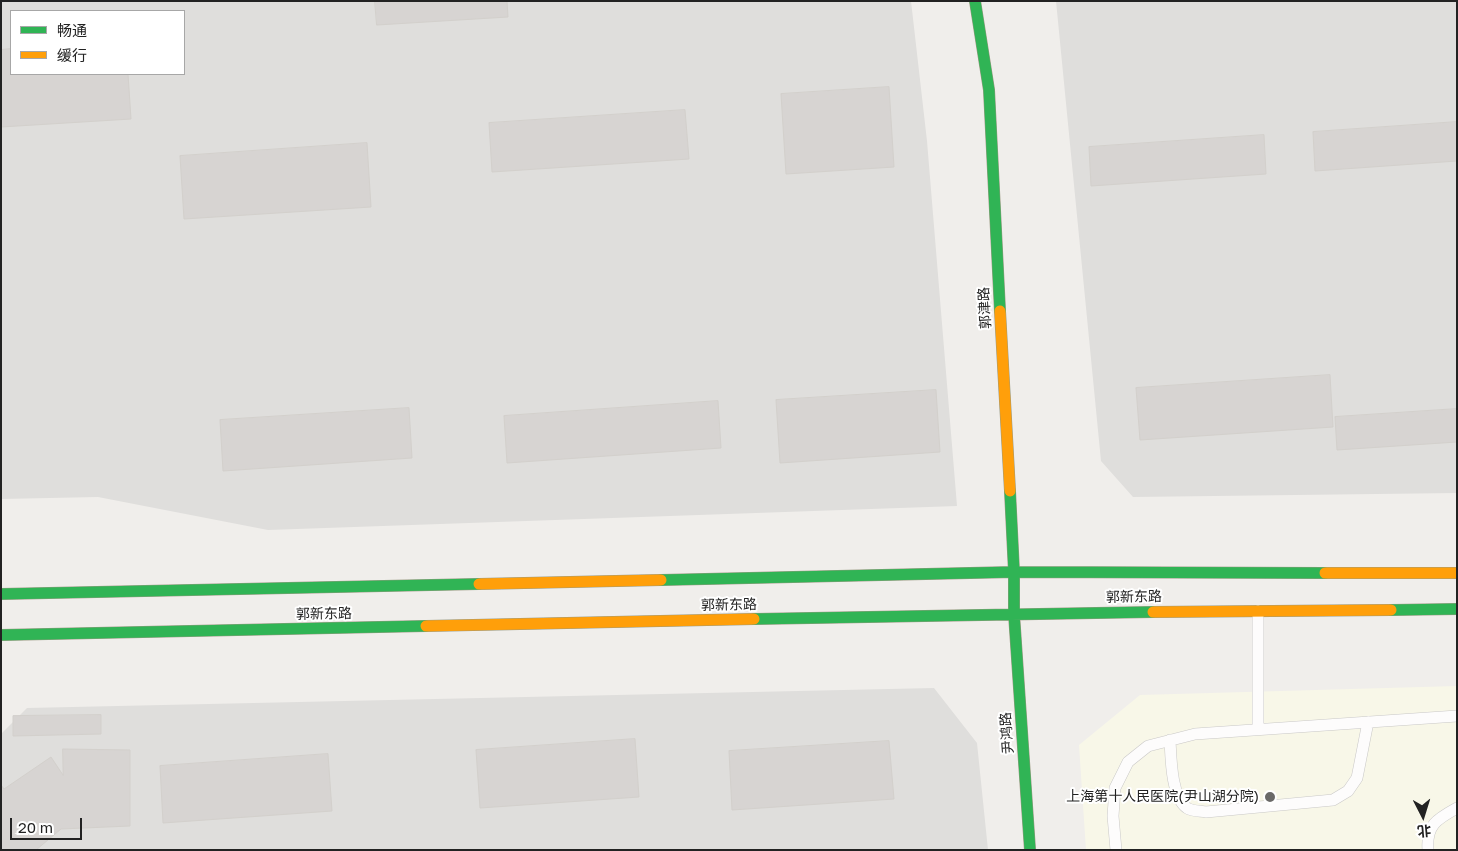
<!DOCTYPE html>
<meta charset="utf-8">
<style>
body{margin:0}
#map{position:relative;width:1458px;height:851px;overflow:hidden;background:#f0eeeb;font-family:"Golos Text","Noto Sans SC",sans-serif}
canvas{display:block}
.frame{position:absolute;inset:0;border:2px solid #222;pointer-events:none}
.legend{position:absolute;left:10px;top:10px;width:175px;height:65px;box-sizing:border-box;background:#fff;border:1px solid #a7a7a7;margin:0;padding:6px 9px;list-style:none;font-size:15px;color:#222}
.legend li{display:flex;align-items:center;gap:10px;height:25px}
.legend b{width:25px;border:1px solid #a7a7a7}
.north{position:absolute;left:1398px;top:791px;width:50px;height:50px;-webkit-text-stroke:4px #fff;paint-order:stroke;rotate:175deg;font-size:14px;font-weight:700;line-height:20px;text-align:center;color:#222}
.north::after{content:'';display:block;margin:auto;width:18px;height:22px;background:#222;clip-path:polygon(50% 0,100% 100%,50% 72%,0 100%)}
.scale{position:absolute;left:10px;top:818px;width:72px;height:22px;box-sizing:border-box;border:2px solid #222;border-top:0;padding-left:6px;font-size:15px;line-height:18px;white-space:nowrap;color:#222;-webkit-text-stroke:4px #fff;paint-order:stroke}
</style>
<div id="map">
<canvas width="1458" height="851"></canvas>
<div class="frame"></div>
<ul class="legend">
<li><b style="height:6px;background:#30b455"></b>畅通</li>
<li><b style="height:6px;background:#ff9f0a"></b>缓行</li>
</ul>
<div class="north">北</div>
<div class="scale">20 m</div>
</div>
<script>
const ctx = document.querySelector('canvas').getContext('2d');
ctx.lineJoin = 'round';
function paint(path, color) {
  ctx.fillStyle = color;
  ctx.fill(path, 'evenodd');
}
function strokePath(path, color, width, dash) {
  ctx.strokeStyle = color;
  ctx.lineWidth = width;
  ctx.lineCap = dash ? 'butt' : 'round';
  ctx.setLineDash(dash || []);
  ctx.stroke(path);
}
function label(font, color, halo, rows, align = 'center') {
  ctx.font = font + ' "Golos Text","Noto Sans SC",sans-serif';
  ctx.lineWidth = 4;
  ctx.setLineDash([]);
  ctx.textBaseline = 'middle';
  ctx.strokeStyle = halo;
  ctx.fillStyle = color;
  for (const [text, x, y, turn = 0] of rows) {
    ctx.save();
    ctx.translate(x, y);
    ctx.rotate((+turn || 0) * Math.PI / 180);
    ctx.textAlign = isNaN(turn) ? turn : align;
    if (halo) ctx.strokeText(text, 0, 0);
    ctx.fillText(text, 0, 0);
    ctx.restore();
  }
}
const residential = new Path2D(`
 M 1,1 L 911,1 L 927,141 L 957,506 L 268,530 L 98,497 L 1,499 ZM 11,11 L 184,11 L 184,74 L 11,74 Z
 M 1056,1 L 1457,1 L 1457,493 L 1133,497 L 1101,461 Z
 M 934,688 L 977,743 L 988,850 L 1,850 L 1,734 L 27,708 Z`);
const education = new Path2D(`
 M 1457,686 L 1457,850 L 1086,850 L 1079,745 L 1140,695 Z`);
const building = new Path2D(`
 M 375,1 L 507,1 L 508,17 L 377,25 Z
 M 11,49 L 11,74 L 128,74 L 131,119 L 1,127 L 1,50 Z
 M 889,87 L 894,167 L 786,174 L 781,94 Z
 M 685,110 L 689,159 L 492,172 L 489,123 Z
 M 1457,122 L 1457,161 L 1315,171 L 1313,132 Z
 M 1264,135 L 1266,174 L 1091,186 L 1089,147 Z
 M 367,143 L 371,207 L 184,219 L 180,156 Z
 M 1330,375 L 1333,427 L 1140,440 L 1136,388 Z
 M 936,390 L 940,452 L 780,463 L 776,400 Z
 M 718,401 L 721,448 L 507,463 L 504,416 Z
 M 409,408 L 412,458 L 223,471 L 220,420 Z
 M 1457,409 L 1457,442 L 1337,450 L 1335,417 Z
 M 101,715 L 101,734 L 13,736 L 13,716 Z
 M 635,739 L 639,797 L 480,808 L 476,750 Z
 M 889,741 L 894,799 L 732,810 L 729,751 Z
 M 63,749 L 130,750 L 130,826 L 61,829 L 36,850 L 1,850 L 1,785 L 4,789 L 51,757 L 63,775 Z
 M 328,754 L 332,811 L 163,823 L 160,766 Z`);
const lane = new Path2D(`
 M 1258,611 L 1258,729
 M 1170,740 C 1171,757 1171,797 1187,808 C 1191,811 1200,811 1206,812 L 1333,800 L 1348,791 L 1357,778 L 1368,722
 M 1116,850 L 1113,816 L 1115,788 L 1128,762 L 1148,746 L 1195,734 L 1457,716
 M 1428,850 C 1426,825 1437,819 1457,808`);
const fast = new Path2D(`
 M 975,1 L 989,90 L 1000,311
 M 1010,491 L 1014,572 L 1014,614 L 1030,850
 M 661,580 L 1014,572 L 1325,573
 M 1,594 L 479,584
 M 1391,610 L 1457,609
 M 754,619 L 1153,612
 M 1,635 L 426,626`);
const slow = new Path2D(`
 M 1000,311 L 1010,491
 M 1325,573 L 1457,573
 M 479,584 L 661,580
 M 1153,612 L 1391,610
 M 426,626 L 754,619`);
const markers = [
 [1270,797,6,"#6a6968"]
];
const streetNames = [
 ["郭津路",985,308,-93],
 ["郭新东路",1134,597,-1],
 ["郭新东路",729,605,-1],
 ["郭新东路",324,614,-1],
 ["尹鸿路",1007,733,-94]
];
const poiNames = [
 ["上海第十人民医院(尹山湖分院)",1259,797]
];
paint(residential, '#dfdedc');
paint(education, '#f8f7e8');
paint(building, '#d7d4d2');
strokePath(building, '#d3d0cc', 1);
strokePath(lane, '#c9c8c7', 12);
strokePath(fast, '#999a82', 12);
strokePath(slow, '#999a82', 12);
strokePath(lane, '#fdfcfc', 11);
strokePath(fast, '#30b455', 11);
strokePath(slow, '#ff9f0a', 11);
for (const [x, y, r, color] of markers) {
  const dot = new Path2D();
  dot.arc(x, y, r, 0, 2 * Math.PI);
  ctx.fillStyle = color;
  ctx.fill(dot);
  strokePath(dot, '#fff', 2);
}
label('14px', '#222', '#fff', streetNames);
label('14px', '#222', '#fff', poiNames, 'right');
</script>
